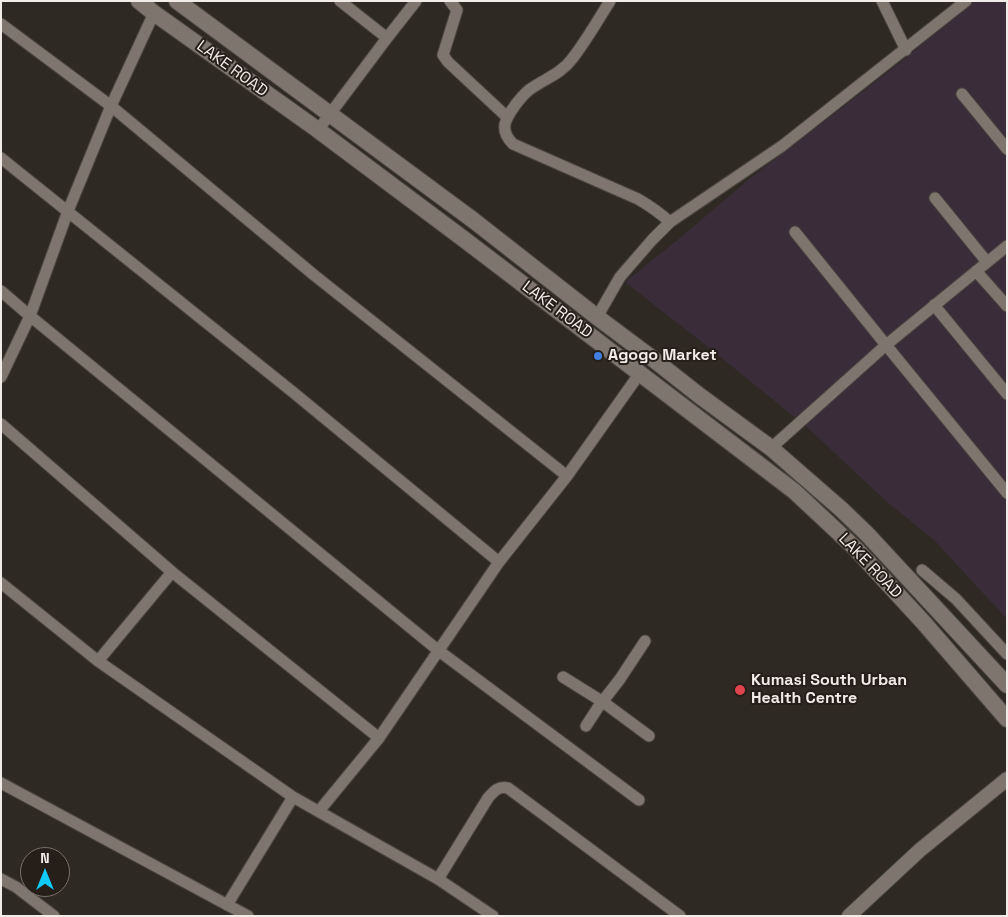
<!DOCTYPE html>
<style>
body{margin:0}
#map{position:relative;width:1008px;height:917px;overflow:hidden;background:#2f2923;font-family:"Space Grotesk",sans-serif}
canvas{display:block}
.frame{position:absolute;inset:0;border:2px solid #f1ece8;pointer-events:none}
.north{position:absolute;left:20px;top:847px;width:50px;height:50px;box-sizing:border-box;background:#261f19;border:1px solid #77716c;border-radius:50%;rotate:0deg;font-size:14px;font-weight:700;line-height:20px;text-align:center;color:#f1ece8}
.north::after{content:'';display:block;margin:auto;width:18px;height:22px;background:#0fcafa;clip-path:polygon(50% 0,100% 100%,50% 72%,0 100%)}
</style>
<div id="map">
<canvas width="1008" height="917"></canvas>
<div class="frame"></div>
<div class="north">N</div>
</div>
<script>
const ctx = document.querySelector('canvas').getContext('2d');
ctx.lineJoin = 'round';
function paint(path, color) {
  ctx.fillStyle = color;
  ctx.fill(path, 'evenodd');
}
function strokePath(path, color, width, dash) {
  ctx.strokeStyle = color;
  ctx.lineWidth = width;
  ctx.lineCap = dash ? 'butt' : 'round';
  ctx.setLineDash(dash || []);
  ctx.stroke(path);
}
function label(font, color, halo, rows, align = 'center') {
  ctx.font = font + ' "Space Grotesk",sans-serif';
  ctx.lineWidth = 4;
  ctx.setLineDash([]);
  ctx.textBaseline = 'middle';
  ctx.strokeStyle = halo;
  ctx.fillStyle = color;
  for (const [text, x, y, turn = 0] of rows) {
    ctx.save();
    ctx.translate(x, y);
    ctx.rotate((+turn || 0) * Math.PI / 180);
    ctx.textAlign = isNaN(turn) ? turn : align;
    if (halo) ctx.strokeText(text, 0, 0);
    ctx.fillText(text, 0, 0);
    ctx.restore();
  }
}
const industrial = new Path2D(`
 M 975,1 L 1007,1 L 1007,619 L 934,540 L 887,502 L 808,428 L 703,343 L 625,282 L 681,237 L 748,180 L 888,72 Z`);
const minor = new Path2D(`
 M 450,1 L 457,10 L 443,55 L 448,62 L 507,117
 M 610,1 C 598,20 586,41 572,59 C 561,74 544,79 529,90 C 524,94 520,99 516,104 C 506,118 498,129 513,144 L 638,199 C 650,206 660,213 670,222
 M 882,1 L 906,50
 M 1,24 L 111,106 L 314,275 L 567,476
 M 387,38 L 416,1
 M 962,94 L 1007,149
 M 318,130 L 387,38 L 340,1
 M 1,158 L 294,393 L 499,562
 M 935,198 L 987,262
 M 1007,246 L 886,345 L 1007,493
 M 976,271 L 1007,306
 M 1,291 L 30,316 L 439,651 L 639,800
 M 934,305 L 1007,394
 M 597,317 L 620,277 L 652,240 L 670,222 L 782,146 L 966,1
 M 1,377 L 30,316 L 68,211 L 111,106 L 154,13
 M 1,424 L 172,572 L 379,738
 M 771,448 L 886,345 L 795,232
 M 922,570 L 956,599 L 1007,654
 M 1,583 L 98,661 L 293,797 L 438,879 L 493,916
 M 98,661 L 172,572
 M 563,677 L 603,702 L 649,736
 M 586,726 L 599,706 L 620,679 L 645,641
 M 1,783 L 248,916
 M 319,811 L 379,738 L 499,562 L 567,476 L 640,373
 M 1,879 L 16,887 L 54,916
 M 438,879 L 488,798 C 494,791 498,786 508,788 L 680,916
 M 227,905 L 293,797`);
const tertiary = new Path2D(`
 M 849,916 L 920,850 L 1007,779`);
const secondary = new Path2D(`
 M 139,1 L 154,13 L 318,130 L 465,240 L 794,491 L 855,548 L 924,623 L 1007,719
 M 177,1 L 473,220 L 597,317 L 653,359 L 700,396 L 771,448 L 841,509 L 867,534 L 1007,685`);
const markers = [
 [598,356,5,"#3f7fe0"],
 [740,690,6,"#e0444e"]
];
const streetNames = [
 ["LAKE ROAD",232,69,36],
 ["LAKE ROAD",557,310,37],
 ["LAKE ROAD",870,566,46]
];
const poiNames = [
 ["Agogo Market",608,356],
 ["Kumasi South Urban",751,681],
 ["Health Centre",751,699]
];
paint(industrial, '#3a2c39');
strokePath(minor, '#4b4641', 13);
strokePath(tertiary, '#4b4641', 16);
strokePath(secondary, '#4b4641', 18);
strokePath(minor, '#7d756e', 11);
strokePath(tertiary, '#7d756e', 14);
strokePath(secondary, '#7d756e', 16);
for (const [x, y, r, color] of markers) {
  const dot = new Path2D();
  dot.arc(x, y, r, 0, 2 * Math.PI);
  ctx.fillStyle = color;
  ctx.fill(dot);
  strokePath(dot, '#261f19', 2);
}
label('16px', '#f1ece8', '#261f19', streetNames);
label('bold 16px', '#f1ece8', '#261f19', poiNames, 'left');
</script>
